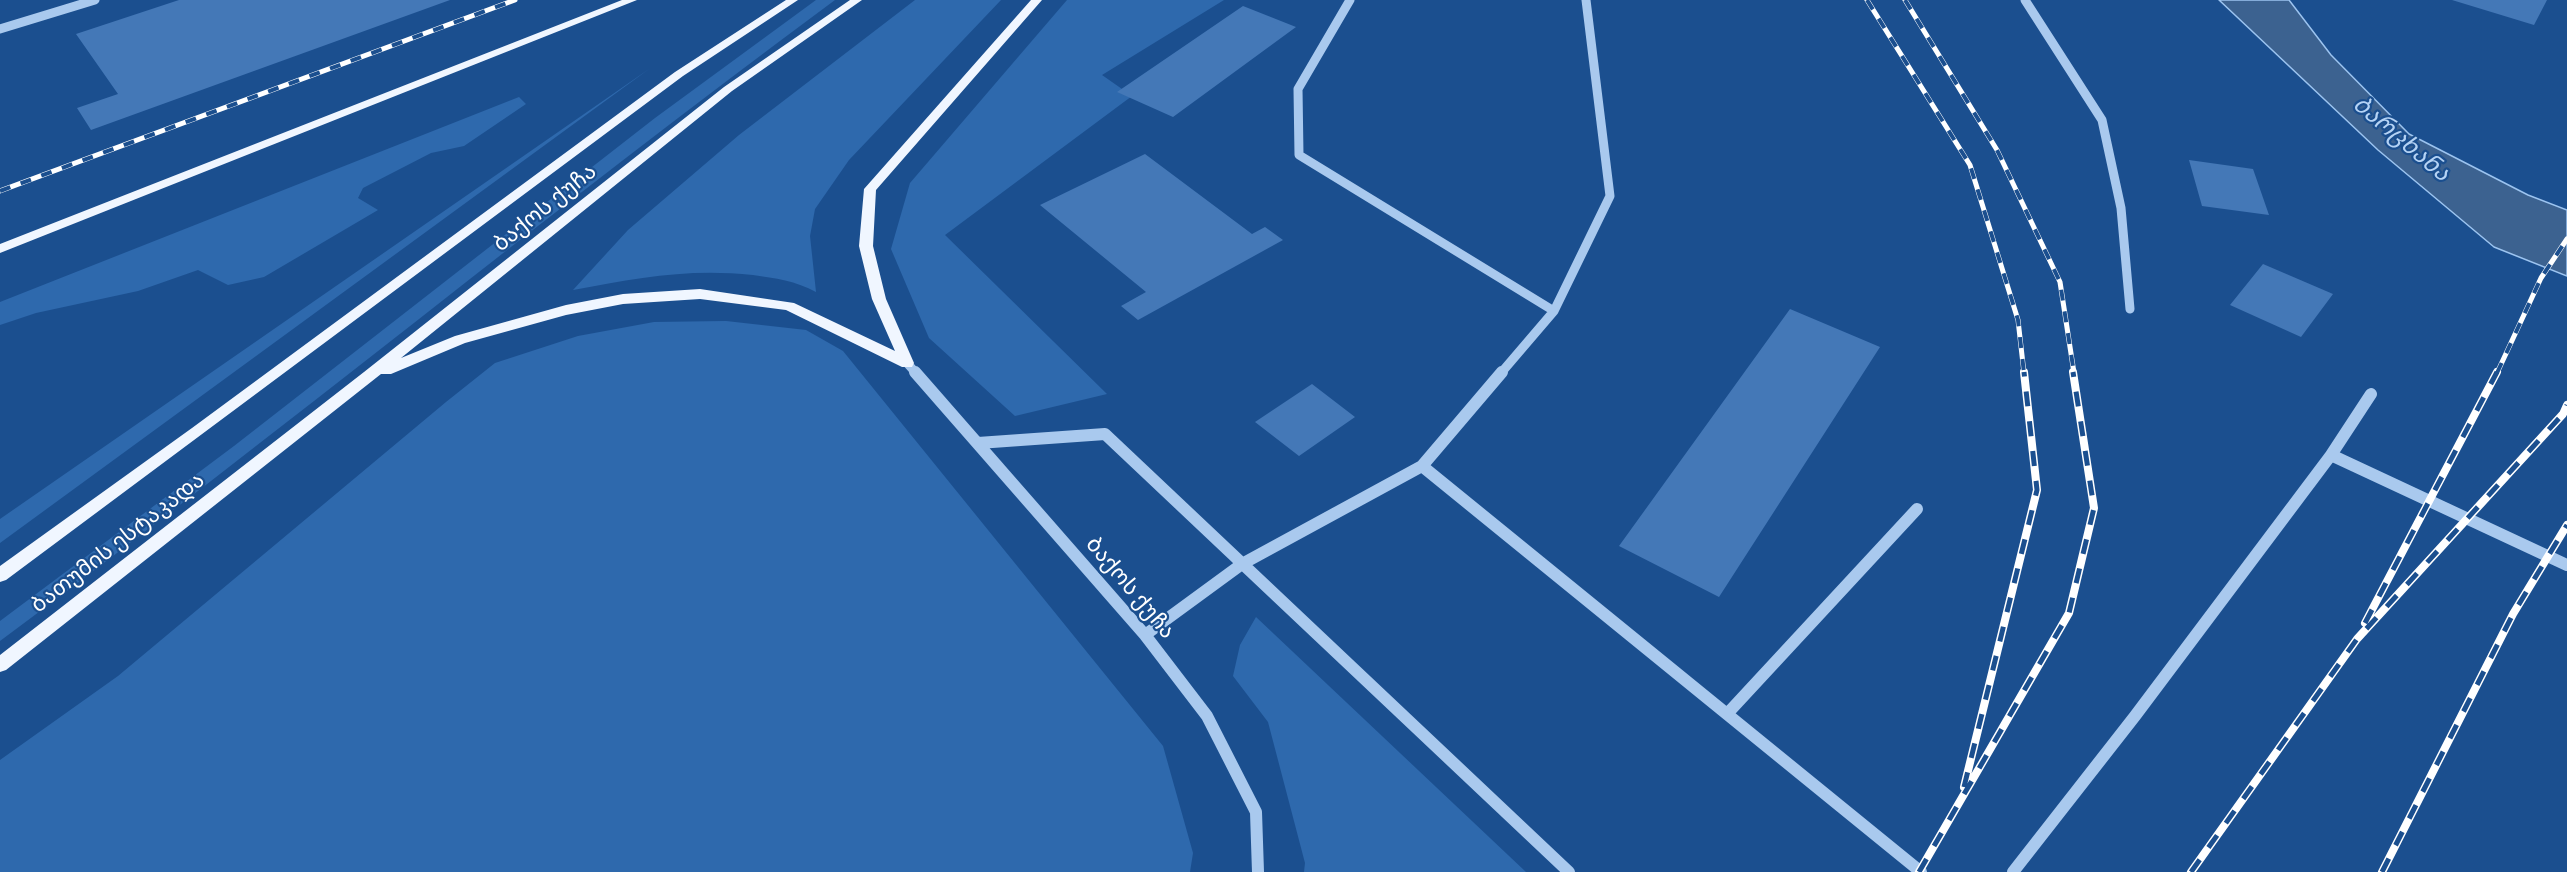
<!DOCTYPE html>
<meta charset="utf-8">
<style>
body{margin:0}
canvas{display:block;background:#1b4f8f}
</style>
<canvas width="2567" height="872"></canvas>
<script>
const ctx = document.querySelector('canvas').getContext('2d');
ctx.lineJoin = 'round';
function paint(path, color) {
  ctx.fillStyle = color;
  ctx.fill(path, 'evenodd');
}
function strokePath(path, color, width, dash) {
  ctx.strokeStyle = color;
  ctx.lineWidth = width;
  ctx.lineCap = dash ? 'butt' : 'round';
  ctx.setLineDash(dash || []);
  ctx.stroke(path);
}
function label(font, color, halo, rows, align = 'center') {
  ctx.font = font + ' "PT Sans Narrow","Noto Sans Georgian",sans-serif';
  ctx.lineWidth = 4.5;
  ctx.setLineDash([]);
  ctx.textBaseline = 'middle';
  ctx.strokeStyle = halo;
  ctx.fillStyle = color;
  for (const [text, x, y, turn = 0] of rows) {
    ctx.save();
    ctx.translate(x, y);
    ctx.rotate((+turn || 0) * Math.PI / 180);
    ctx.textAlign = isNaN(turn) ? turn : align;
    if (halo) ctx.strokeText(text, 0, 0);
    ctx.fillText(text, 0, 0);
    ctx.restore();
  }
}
const green = new Path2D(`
 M 816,0 L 835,0 C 553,208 282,432 0,641 L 0,621 L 234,446 L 655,118 Z
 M 915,0 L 1001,0 L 849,160 L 815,209 L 810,236 L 816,292 C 796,281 775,278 753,275 C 689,268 636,278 573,290 L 628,230 L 739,135 Z
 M 1067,0 L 1224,0 L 1102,75 L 1132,96 L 945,235 L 1107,394 L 1015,416 L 929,338 L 891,249 L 910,183 Z
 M 649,69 L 0,543 L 0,519 Z
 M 519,97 L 526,104 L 464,146 L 431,153 L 363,188 L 358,198 L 378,210 L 264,277 L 228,285 L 198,270 L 138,291 L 36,313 L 0,325 L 0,302 Z
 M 726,321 L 806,330 L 843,351 L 1163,746 L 1193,853 L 1190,872 L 0,872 L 0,760 L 118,676 L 446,402 L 495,363 L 578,336 L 654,322 Z
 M 1256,617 L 1526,872 L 1304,872 L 1305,863 L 1268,722 L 1233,676 L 1240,645 Z`);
const water = new Path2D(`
 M 2219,0 L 2289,0 L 2331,55 L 2409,134 L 2528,195 L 2567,210 L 2567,276 L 2494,247 L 2378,150 Z`);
const building = new Path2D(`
 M 179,0 L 450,0 L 91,130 L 77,108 L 118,94 L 76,34 Z
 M 2452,0 L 2547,0 L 2534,25 Z
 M 1243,6 L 1296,27 L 1173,117 L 1117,92 Z
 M 1145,154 L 1252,234 L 1265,227 L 1283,240 L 1138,320 L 1121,306 L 1146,292 L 1040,205 Z
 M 2189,160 L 2253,169 L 2269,215 L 2202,206 Z
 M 2263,264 L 2333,294 L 2301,337 L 2230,305 Z
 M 1790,309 L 1880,347 L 1719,597 L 1619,546 Z
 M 1312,384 L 1355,417 L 1299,456 L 1255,422 Z`);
const minorFar1 = new Path2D(`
 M 1350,0 L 1298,89 L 1299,155 L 1554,311
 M 2025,0 L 2102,120 L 2121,208 L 2130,309
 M 0,29 L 95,0
 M 907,363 L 916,373
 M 1501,373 L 1554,311 L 1610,196 L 1586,0`);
const minor = new Path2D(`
 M 915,372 L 1145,635 L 1207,716 L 1256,812 L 1258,872
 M 978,443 L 1105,434 L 1569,872
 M 2331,455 L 2371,394
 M 1422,466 L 1921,872
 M 1145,635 L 1242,564 L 1422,466 L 1502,372
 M 1727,714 L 1917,509
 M 2013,872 L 2135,716 L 2331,455 L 2567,565`);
const major = new Path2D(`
 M 622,0 L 637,0 L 0,253 L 0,244 Z
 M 786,0 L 798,0 L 683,76 L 6,580 L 0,582 L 0,566 L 192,428 L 675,72 Z
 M 850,0 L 862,0 L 732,91 L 401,358 L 455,336 L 566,305 L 623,294 L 700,289 L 794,303 L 895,351 L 872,299 L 859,246 L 864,189 L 1031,0 L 1042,0 L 876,190 L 873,246 L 886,299 L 914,363 L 912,367 L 902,367 L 786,310 L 700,299 L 623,304 L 566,315 L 465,343 L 391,374 L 381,374 L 6,670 L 0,672 L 0,655 L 364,372 L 724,87 Z`);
const railFar1 = new Path2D(`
 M 1867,0 L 1970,165 L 2018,320 L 2024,373
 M 1905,0 L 1997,150 L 2060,282 L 2074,373
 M 0,191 L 515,0
 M 2497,373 L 2541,278 L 2567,239`);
const rail = new Path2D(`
 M 2365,623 L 2497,372
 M 1964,787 L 2037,490 L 2024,372
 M 1919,872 L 2069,613 L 2094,508 L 2073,372
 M 2191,872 L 2357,639 L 2563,414 L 2567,405
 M 2382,872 L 2513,614 L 2567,525`);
const streetNames = [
 ["ბაქოს ქუჩა",545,208,-39],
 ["ბათუმის ესტაკადა",118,543,-38],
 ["ბაქოს ქუჩა",1130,588,50]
];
const waterNames = [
 ["ბარცხანა",2401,139,40]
];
paint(green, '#2e69ad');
paint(water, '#3c6290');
strokePath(water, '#9cc4f0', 1.5);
paint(building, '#4478b7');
strokePath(minorFar1, '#a9c9ee', 9);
strokePath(minor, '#a9c9ee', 12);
paint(major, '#f0f6ff');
strokePath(railFar1, '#fff', 5);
strokePath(rail, '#fff', 8);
strokePath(railFar1, '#1b4f8f', 4, [11]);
strokePath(rail, '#1b4f8f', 5, [15]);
label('22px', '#fff', '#1b4f8f', streetNames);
label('italic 24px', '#b5d3f5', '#1b4f8f', waterNames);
</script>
